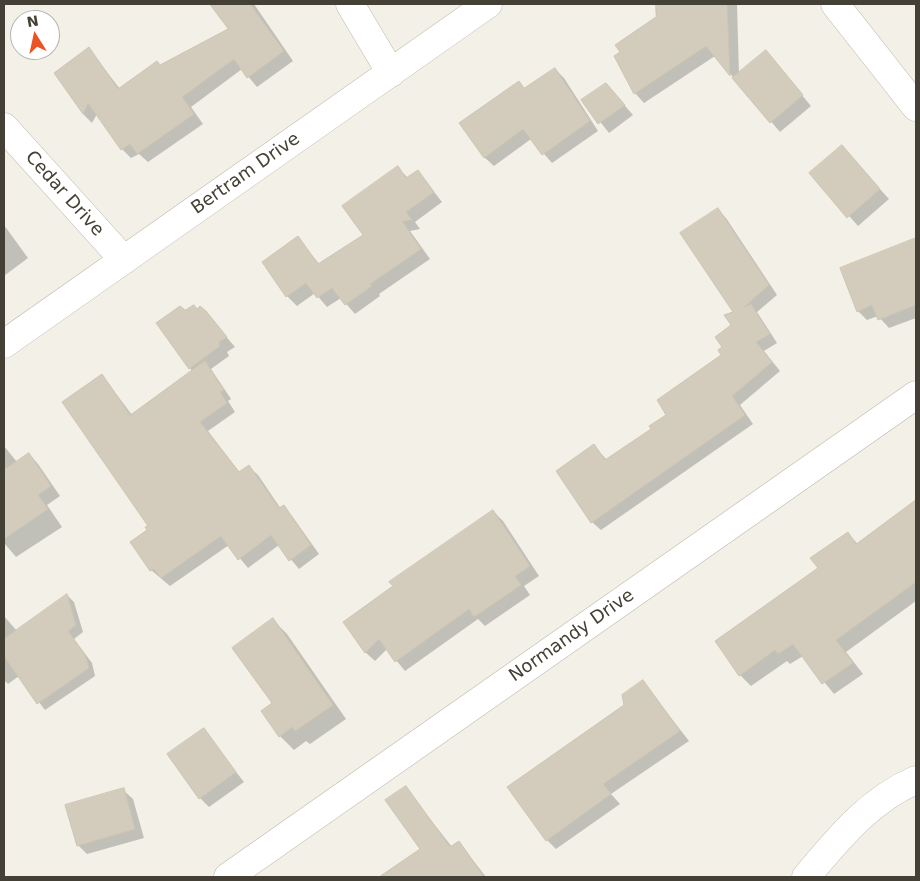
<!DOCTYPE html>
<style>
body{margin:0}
#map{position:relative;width:920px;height:881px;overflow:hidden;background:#f2f0e7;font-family:"DejaVu Sans",sans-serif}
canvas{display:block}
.frame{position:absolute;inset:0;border:5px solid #454036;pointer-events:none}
.north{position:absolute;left:10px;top:10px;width:50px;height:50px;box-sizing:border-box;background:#fff;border:1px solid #b5b3af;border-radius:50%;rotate:350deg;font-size:14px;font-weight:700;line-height:20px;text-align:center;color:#454036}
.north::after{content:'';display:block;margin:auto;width:18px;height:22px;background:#eb5225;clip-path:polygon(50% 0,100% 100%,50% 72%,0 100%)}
</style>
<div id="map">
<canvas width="920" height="881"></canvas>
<div class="frame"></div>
<div class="north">N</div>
</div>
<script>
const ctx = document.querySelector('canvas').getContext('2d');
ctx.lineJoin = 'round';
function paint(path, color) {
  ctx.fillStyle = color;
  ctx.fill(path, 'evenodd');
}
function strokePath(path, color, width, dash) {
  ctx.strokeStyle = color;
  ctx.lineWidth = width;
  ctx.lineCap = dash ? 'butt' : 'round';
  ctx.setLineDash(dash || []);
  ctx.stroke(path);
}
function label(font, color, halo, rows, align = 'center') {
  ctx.font = font + ' "DejaVu Sans",sans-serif';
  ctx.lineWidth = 5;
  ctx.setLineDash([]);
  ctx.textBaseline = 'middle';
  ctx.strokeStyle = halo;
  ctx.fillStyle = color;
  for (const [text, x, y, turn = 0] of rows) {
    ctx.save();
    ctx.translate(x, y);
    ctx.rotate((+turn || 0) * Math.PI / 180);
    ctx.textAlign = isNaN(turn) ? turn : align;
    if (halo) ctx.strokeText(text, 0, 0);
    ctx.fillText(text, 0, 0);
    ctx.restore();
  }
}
const shadow = new Path2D(`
 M 218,4 L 254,4 L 293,61 L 257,87 L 242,69 L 191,107 L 203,124 L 148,162 L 139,154 L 131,158 L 122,149 L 97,114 L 92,123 L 83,114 L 55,73 L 89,49 L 120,89 L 229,30 L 213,7 Z
 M 657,4 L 737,4 L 739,74 L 766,52 L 811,106 L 780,132 L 715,56 L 644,103 L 635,93 L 657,18 Z
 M 555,69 L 564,78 L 598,131 L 552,163 L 531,139 L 494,166 L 484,157 L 525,89 Z
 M 606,84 L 633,115 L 609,133 L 583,100 Z
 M 842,147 L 889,199 L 858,226 L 811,173 Z
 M 398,168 L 408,178 L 418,171 L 442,202 L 415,222 L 420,229 L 410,231 L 430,259 L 379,294 L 380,296 L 355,314 L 341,298 L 327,307 L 315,293 L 297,306 L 287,296 L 263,262 L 298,238 L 320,265 L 365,235 Z
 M 717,209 L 726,218 L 777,295 L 757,312 L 777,343 L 764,351 L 780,371 L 740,405 L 753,424 L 601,530 L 592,522 L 594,446 L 607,460 L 652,429 L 723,355 L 723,347 L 733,325 L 735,312 Z
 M 4,225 L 28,258 L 4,276 Z
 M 916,243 L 916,318 L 889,328 L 878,316 L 867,320 L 858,311 Z
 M 197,310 L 205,312 L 235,347 L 227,352 L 229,356 L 211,369 L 231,399 L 228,401 L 235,412 L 208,431 L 240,473 L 249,467 L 258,475 L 281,509 L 283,507 L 292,516 L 319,554 L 299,569 L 279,545 L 248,568 L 229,545 L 170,586 L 151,570 L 132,542 L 149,530 L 150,527 L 102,375 L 132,415 L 193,372 L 190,368 L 185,311 Z
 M 4,446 L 17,462 L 29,454 L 38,464 L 60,496 L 47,505 L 62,527 L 16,557 L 4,543 Z
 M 916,502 L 916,601 L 846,652 L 863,674 L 834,694 L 803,656 L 790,664 L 787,661 L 751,686 L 740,675 L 847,533 L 858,544 Z
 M 493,511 L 503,521 L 539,576 L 524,586 L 530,595 L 485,626 L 478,619 L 405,671 L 387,649 L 375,661 L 365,652 Z
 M 67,595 L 74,602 L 83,632 L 74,639 L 92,663 L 95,676 L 45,710 L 19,676 L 8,684 L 4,680 L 4,616 L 17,631 Z
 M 273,620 L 287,634 L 346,719 L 310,744 L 306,741 L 294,750 L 280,736 L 273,703 Z
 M 643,682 L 689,741 L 611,794 L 620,804 L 556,849 L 547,840 L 625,705 Z
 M 203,730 L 244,782 L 209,807 L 200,798 Z
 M 405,787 L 452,847 L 459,842 L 486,877 L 387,877 L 385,875 L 421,849 Z
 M 123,790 L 133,799 L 144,838 L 87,854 L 78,845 Z`);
const building = new Path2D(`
 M 210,4 L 250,4 L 284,51 L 247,78 L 234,59 L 182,97 L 194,114 L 137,154 L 130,144 L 121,150 L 88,103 L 83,114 L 54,73 L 89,47 L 118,89 L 157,61 L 160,65 L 228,29 Z
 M 656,4 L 727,4 L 730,76 L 706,46 L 634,94 L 614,56 L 620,52 L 615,45 L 656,17 Z
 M 766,50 L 803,95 L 770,123 L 732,78 Z
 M 555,68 L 590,121 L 542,155 L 523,129 L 484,158 L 459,123 L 519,81 L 524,88 Z
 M 606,83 L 625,105 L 598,124 L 581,100 Z
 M 842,145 L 880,189 L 847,218 L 809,173 Z
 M 398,166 L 406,178 L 418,170 L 434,192 L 406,212 L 412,220 L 402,221 L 421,249 L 370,284 L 372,286 L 345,305 L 332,288 L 317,298 L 306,283 L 286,297 L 262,262 L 298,236 L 318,264 L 363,235 L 342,206 Z
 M 718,208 L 769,285 L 744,307 L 751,304 L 770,334 L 756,342 L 772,362 L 732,396 L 745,415 L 591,523 L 556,471 L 594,444 L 605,460 L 651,429 L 649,426 L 666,415 L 657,400 L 721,355 L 718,350 L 722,347 L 715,337 L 731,325 L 724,315 L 733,312 L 680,233 Z
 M 916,238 L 916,305 L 878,320 L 872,305 L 857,312 L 840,268 Z
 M 194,305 L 197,309 L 200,306 L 206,311 L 227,337 L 219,342 L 220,346 L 189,369 L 156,323 L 180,306 L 185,310 Z
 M 205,361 L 224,390 L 220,392 L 227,403 L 200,422 L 239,472 L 249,465 L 279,508 L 284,505 L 311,545 L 289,561 L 271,535 L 238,560 L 221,536 L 161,578 L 154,569 L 150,571 L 130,542 L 147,530 L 145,527 L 148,526 L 62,402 L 102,374 L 130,415 Z
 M 29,453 L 51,486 L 38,495 L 48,509 L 4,539 L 4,470 Z
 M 916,500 L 916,582 L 836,640 L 853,663 L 822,684 L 793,644 L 778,654 L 775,650 L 739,676 L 715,641 L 818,568 L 810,558 L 848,532 L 856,544 Z
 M 493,510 L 530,566 L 515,576 L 521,585 L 474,617 L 469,609 L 395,662 L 379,639 L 365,653 L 343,622 L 393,586 L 389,582 Z
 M 67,594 L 76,625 L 68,631 L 85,655 L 89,668 L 37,704 L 4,656 L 4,639 Z
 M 273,618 L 333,705 L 295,731 L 292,727 L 279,737 L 261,711 L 272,703 L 232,648 Z
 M 643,680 L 680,731 L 603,784 L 611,794 L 546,841 L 507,787 L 624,705 L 622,695 Z
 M 204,728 L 236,772 L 199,799 L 167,754 Z
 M 406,786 L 450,847 L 459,841 L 484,877 L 379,877 L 420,849 L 385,800 Z
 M 124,788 L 135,829 L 77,846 L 65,805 Z`);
const minor = new Path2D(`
 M 350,4 L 391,73
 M 835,4 L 916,107
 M 4,127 L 124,260
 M 4,344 L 488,4
 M 228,877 L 916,395
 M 806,877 C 838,839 869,800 916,780`);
const streetNames = [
 ["Bertram Drive",246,174,-35],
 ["Cedar Drive",64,194,48],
 ["Normandy Drive",572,636,-35]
];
paint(shadow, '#0003');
paint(building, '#d3ccbd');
strokePath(building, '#cdc4b1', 1);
strokePath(minor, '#bdb8aa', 29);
strokePath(minor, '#fff', 28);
label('18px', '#454036', '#fff', streetNames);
</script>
